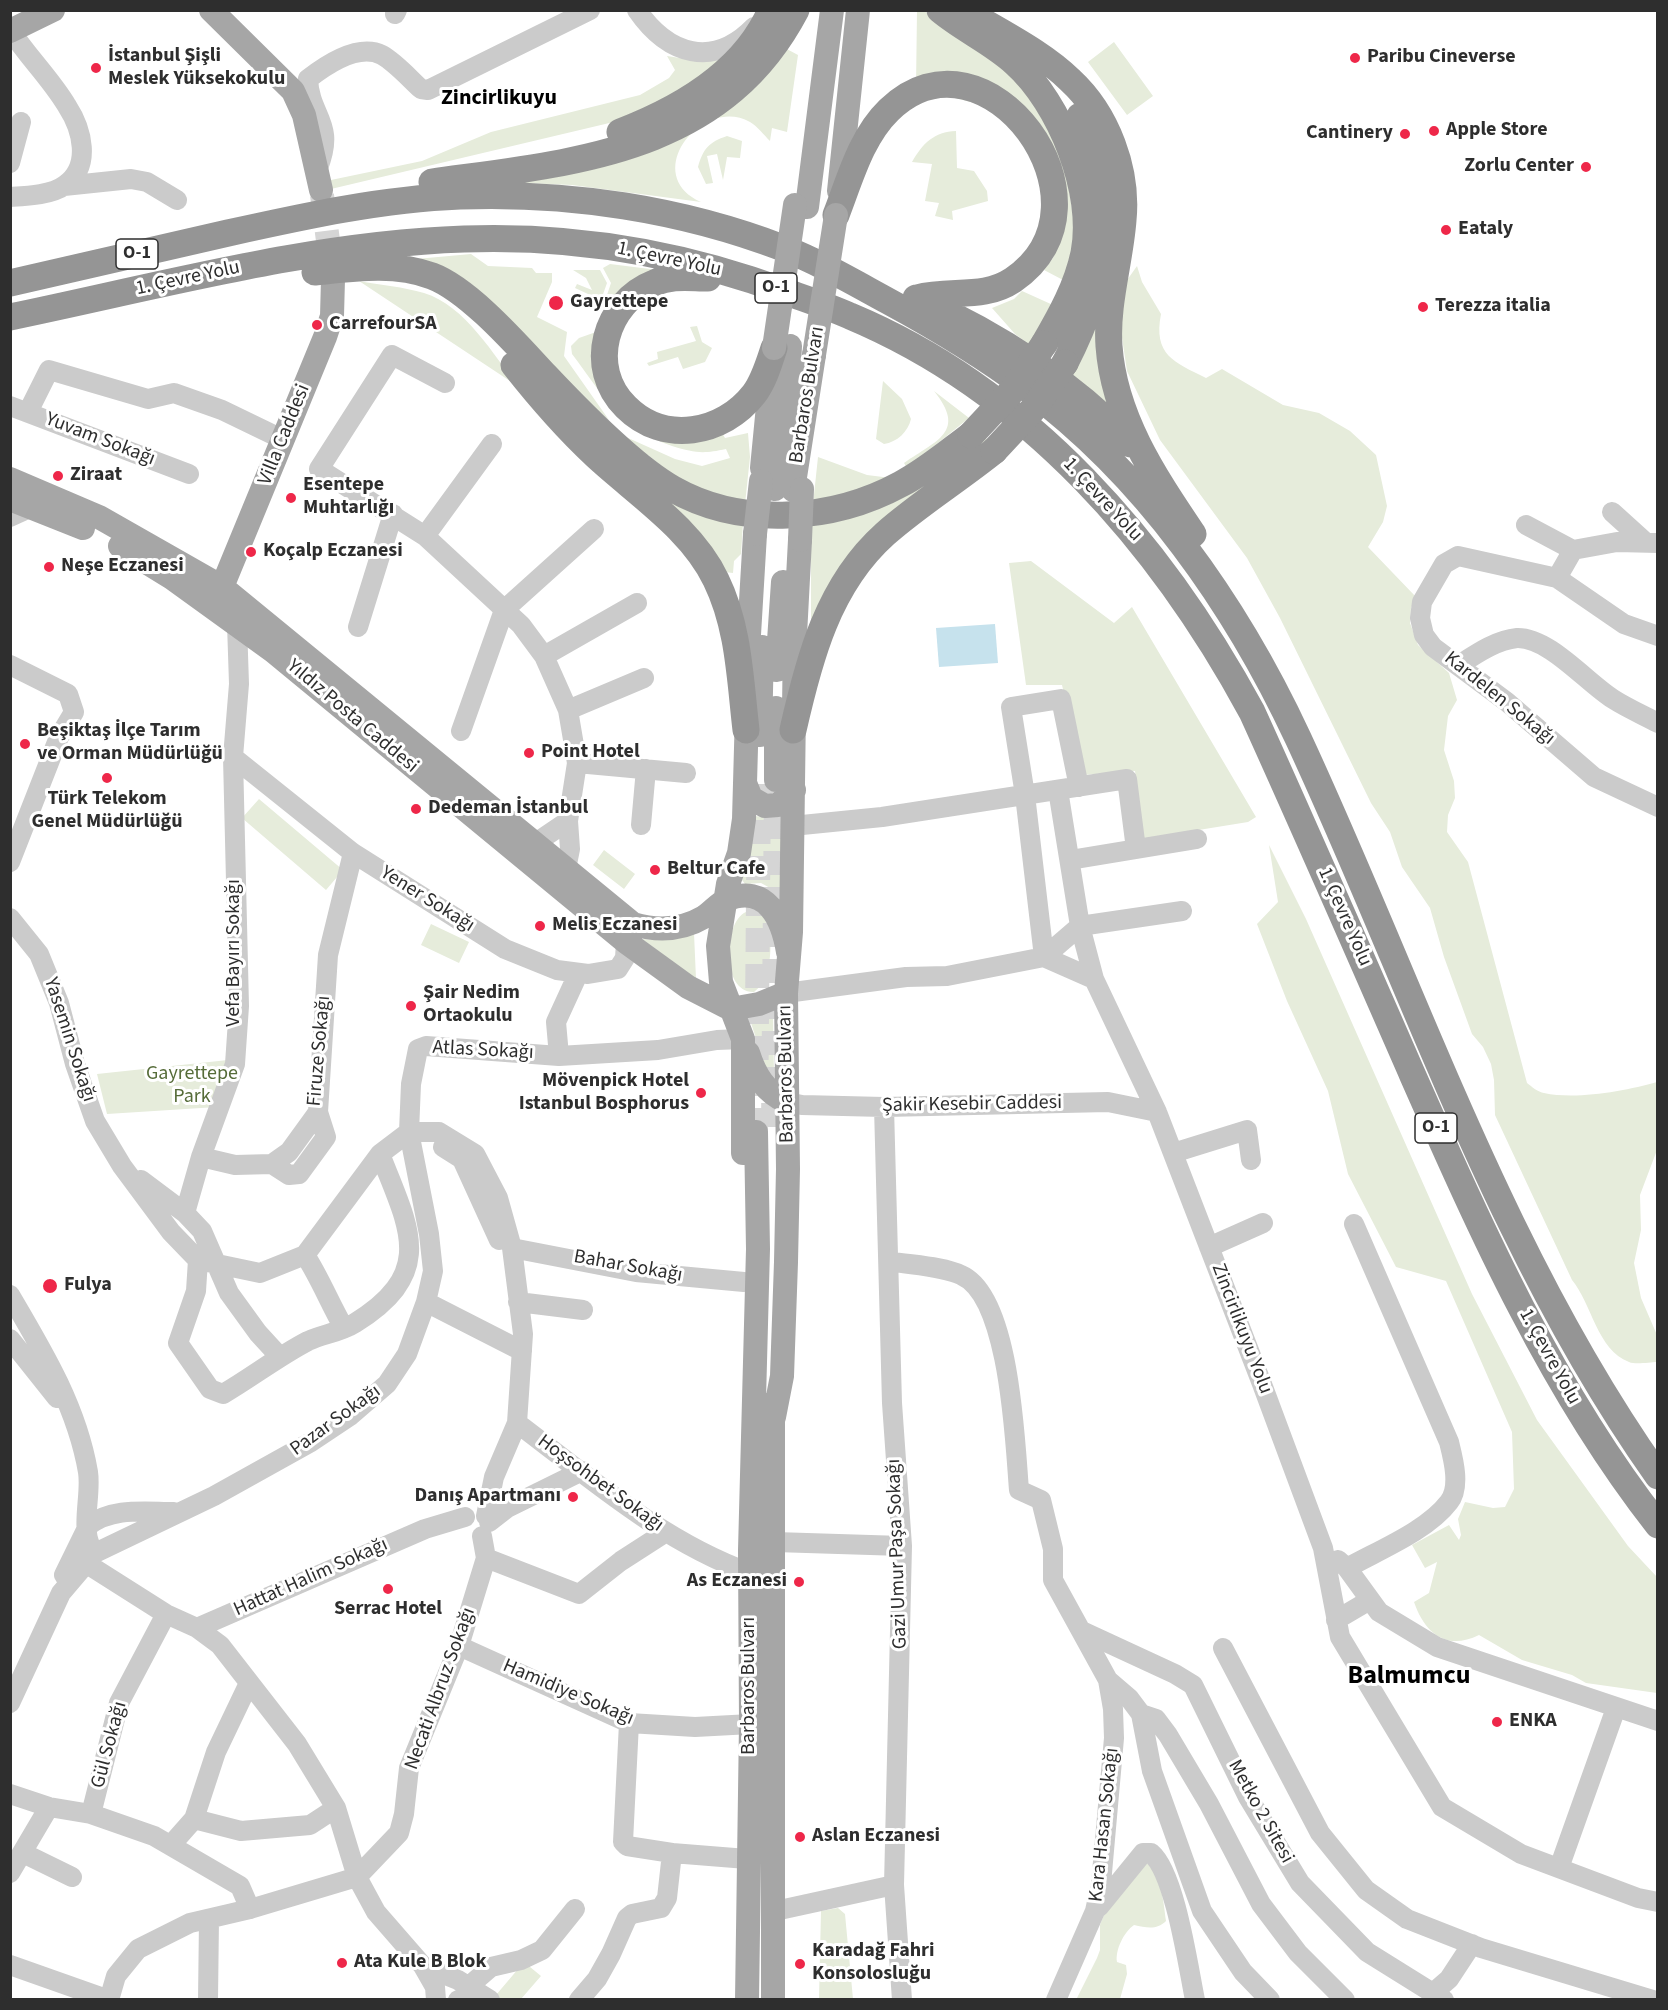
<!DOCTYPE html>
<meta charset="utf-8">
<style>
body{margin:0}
#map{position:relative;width:1668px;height:2010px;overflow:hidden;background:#fff;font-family:"Source Sans 3",sans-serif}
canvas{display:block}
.frame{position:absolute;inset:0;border:12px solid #2e2e2e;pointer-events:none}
</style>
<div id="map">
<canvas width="1668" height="2010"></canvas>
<div class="frame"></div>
</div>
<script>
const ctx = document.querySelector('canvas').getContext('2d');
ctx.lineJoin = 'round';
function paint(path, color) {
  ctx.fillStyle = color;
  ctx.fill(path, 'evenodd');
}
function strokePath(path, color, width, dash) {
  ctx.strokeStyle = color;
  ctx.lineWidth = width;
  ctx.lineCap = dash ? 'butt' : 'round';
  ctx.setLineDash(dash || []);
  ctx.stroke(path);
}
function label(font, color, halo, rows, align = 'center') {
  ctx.font = font + ' "Source Sans 3",sans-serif';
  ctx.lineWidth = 6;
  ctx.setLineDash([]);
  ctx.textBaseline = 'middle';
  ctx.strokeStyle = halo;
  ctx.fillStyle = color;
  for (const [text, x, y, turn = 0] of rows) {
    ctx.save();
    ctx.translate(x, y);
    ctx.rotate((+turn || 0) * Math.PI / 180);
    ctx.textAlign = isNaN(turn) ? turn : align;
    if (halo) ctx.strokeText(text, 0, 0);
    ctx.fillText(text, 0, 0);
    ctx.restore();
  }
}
const green = new Path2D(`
 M 923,10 L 1013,72 L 1062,143 L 1076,236 L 1063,280 L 1044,270 L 1053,258 L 1059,241 L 1021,116 L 916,87 L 917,11 Z
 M 1114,42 L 1153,96 L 1127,115 L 1088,62 Z
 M 783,47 L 798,55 L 787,132 L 772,128 L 770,141 C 764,135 757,126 750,122 C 703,95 639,174 701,202 L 572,185 L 498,182 L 555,171 Z
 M 667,56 L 693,60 L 730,56 L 693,85 L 622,120 L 331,189 L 331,180 L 422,161 L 491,132 L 640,95 L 669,78 L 675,70 Z
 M 956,131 L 957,168 L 974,171 L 987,191 L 988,201 L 952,211 L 953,220 L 935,216 L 939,203 L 925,201 L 932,164 L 912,162 C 923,143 934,132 956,131 Z
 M 727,136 L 742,141 L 740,158 L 727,157 L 723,180 L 717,154 L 707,156 L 713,183 L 706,184 L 698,167 C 703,149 709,142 727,136 Z
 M 471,254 L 488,266 L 532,268 L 536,273 L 552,273 L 552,282 L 537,317 L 567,332 L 564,356 L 609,420 L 560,379 L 405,260 Z
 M 610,264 L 658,270 L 611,304 L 605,301 L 611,283 L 603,268 Z
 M 1137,266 L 1142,282 L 1161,314 C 1153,355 1174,362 1206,378 L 1222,369 L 1283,405 L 1319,413 L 1350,431 L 1376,455 L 1387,506 L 1383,522 L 1368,547 L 1416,597 L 1411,608 L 1410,623 L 1418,645 L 1449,673 L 1457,700 L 1448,716 L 1444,750 L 1454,781 L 1455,798 L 1448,815 L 1447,832 L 1468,862 L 1527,1083 C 1532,1087 1538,1092 1544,1093 C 1576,1100 1626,1091 1657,1082 L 1657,1150 L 1640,1195 L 1641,1230 L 1634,1263 L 1641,1298 L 1657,1335 L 1657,1362 C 1650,1362 1636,1365 1629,1362 C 1597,1350 1592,1304 1572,1280 L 1495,1115 L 1494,1080 L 1491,1064 L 1483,1047 L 1472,1034 L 1444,957 L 1430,908 L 1402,867 L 1390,832 L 1371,803 L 1280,618 L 1247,558 L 1160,440 L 1127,371 L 1121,331 L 1125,283 Z
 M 573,270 L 600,270 L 607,283 L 601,300 L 575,288 L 577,284 L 592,290 L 586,278 Z
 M 359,281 C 380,285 404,287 424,293 C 466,306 493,355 519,387 Z
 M 1022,291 L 1053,305 L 1030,345 L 1015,334 L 992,308 L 1014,299 Z
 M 1100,310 L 1119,423 L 1067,380 Z
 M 697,326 L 702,342 L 712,348 L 705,362 L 683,369 L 678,357 L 649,366 L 647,363 L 658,359 L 657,352 L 696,341 L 690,327 Z
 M 596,332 L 616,406 L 721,431 L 725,438 L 748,433 L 750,457 L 745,504 C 711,499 674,478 648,455 L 646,456 L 626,437 L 675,459 L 702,466 L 730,458 L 726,449 C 703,454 695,453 672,446 C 620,429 603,395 572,354 L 571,346 L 579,338 Z
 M 883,381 L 902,399 L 911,419 C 908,432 897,442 884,444 L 876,439 Z
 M 934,391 L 969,418 L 907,468 L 904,463 C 937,440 967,432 934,391 Z
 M 558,404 L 743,523 L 741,554 L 734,561 L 733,573 L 724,572 Z
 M 984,436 L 990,443 L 811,622 L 811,520 Z
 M 818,457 L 867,475 L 891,478 L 813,504 Z
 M 1031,561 L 1114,623 L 1132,607 L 1256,817 L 1248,822 L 1143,839 L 1135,771 L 1083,775 L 1062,685 L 1026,685 L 1009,563 Z
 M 259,799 L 343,870 L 326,890 L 242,818 Z
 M 755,816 L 773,818 L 782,816 L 781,894 L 761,883 L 745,884 L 742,880 Z
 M 1269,845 L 1306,919 L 1472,1294 L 1537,1420 L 1628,1546 L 1657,1577 L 1657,1693 L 1586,1683 L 1572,1675 L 1522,1660 L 1479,1635 C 1447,1651 1425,1634 1414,1602 L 1429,1593 L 1437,1562 L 1425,1568 L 1412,1545 L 1449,1525 L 1459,1540 L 1461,1535 L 1458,1519 L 1465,1502 L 1493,1508 L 1505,1507 L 1514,1489 L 1512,1432 L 1446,1281 L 1396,1267 L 1348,1174 L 1328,1091 L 1287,1001 L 1257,924 L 1278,902 Z
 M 604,850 L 635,874 L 624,889 L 593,865 Z
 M 746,912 L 761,913 C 775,934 771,960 765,982 L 754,992 C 721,993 723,922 746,912 Z
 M 431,924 L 469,942 L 459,963 L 421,945 Z
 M 694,933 L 696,979 L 642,939 L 658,940 Z
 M 773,1012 L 774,1077 L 769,1077 L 750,1020 Z
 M 228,1060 L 217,1107 L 107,1114 L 97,1074 Z
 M 1146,1862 C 1162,1878 1163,1899 1166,1921 C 1157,1930 1147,1928 1134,1925 C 1124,1932 1115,1950 1117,1962 L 1126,1965 L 1127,1974 L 1120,1999 L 1076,2000 L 1097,1958 L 1100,1950 L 1100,1925 L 1106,1909 Z
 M 838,1908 L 845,1914 L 853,1999 L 819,1999 L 821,1911 Z
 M 524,1962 L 541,1976 L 521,1999 L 501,1999 L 496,1995 Z`);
const water = new Path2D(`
 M 995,624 L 998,663 L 939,667 L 936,628 Z`);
const majorTunnel = new Path2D(`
 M 322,195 L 332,271
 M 773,1127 L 776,785
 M 756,1132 L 759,781`);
const minor = new Path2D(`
 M 637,10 C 668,55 713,69 754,27
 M 395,14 L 397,10
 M 10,163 L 21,122
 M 318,168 C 336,122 310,118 308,79 C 326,65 358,43 382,55 C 396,63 409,78 421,89 L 428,90 L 590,10
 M 64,186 L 131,179 L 147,182 L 177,200
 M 10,197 C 26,196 52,195 65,185 C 92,166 82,129 67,106 C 51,79 28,57 11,31
 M 445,383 L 392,355 L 319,469 L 425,536 L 521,625 L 544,656 L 568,710 L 577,763 L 568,821 L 570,849 L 566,869
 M 10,406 L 189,474
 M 28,412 L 49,370 L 148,399 L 174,393 L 222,410 L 284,440
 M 1612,512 L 1644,541
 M 10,517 L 32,507
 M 1526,525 L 1573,550
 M 425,536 L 492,444
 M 1557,578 L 1573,550 L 1617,542 L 1658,543
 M 358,627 L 393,514
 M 1658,636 L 1624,624 L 1557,578 L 1458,556 L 1444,564 L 1422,602 L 1420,618 L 1424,635 L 1433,647 L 1507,702 L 1594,777 L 1658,807
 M 544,656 L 637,603
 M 10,665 L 68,694 L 74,712 L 59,737 L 10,862
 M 1459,665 C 1476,654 1496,640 1517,638 C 1549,637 1587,683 1613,699 C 1627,708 1643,715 1658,723
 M 568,710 L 644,678
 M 461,731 L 504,610 L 594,529
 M 233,757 L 353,853 L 505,949 L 557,970 L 588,974 L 618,969 L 625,958 L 626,942
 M 577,763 L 686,773
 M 1079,787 L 1061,699 L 1011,707 L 1025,795 L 1044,957 L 1080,926 L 1094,979
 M 1058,790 L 1080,926 L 1182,911
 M 641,825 L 646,769
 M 792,826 L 882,817 L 1127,779 L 1136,849
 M 534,844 L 568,821
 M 1070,860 L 1197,839
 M 10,918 L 39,954 L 59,1003 L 75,1064 L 95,1121 L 122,1166 L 171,1232 L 198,1260 L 260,1273 L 305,1255 L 380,1154 L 409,1132 L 439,1132 L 475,1154 L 498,1198 L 512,1248 L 523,1334 L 517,1423 C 590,1478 663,1542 750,1573
 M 786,993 L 906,977 L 947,976 L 1044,957 L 1094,979 L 1157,1112 L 1262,1384 L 1323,1548 L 1340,1637 L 1442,1807 L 1521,1854 L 1638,1898 L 1658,1902
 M 559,1056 L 556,1022 L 578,974
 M 787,1102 L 802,1105 L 884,1107 L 1108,1102 L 1157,1112
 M 884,1107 L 892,1403 L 902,1546 L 894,1885 L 902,2000
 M 443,1147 L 462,1159 L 499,1240
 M 1173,1153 L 1247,1130 L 1251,1160
 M 201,1157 L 235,1165 L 272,1164 L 289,1152 L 318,1112 L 328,955 L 353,853
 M 272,1164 L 289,1175 L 299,1174 L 326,1137 L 318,1112
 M 141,1180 L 185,1213 L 202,1231 L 229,1293 L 258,1333 L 280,1357
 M 185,1213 L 201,1157 L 235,1064 L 239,1006 L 233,757 L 239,684 L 237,624
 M 1209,1247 L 1263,1223
 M 512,1248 L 636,1272 L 744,1282
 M 305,1255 C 320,1278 330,1304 344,1328
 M 198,1260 L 196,1291 L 178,1343 L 210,1389 L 223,1394 C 252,1377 279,1356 308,1341 C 323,1334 341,1332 355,1323 C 437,1272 409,1228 380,1154
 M 889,1261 C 909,1265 942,1266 961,1275 C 1010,1296 1015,1442 1019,1490 L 1041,1500 L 1053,1549 L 1053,1580 L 1108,1680 L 1113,1709 L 1114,1738 L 1101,1884 L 1095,1911 L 1056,2000
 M 10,1295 C 43,1351 77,1407 88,1472 C 92,1497 78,1533 95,1553
 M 426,1302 L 522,1351
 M 518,1302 L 583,1310
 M 10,1339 L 57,1398
 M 486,1516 L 494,1477 L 517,1423
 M 489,1522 L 507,1508 L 582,1471
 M 775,1542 L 902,1546
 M 486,1558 L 579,1594 L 621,1561 L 666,1532
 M 1338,1560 L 1347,1568 L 1379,1612 L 1437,1647 L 1658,1721
 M 84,1562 L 166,1614 L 197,1628 L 220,1645 L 297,1744 L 336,1808 L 357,1877 L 376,1912 L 423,1966 L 435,1987 L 436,2000
 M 1347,1568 C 1379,1550 1427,1531 1449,1502 C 1461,1487 1453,1458 1449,1442 L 1354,1224
 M 64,1575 L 88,1526 C 112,1507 145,1512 174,1512
 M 1336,1620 L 1370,1600
 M 197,1628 L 425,1529 L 465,1517
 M 1082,1631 L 1175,1674 L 1193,1685 L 1248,1797 L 1300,1883 L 1367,1952 L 1444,2000
 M 459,1646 L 629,1723 L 695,1727 L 751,1724
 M 1223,1648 L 1320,1833 L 1366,1890 L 1407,1919 L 1481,1948 L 1653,2000
 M 1108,1680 L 1129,1698 L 1141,1714 L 1152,1771 L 1202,1911 L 1243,1972 L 1270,2000
 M 10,1703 L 61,1593 L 95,1553 L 214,1496 L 311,1442 L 350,1416 L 387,1384 L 407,1354 L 426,1302 L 433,1271 L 429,1234 L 409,1132 L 411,1084 L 418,1049 L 426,1046 L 559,1056 L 658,1050 L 717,1040 L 743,1039
 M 1141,1714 L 1156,1719 L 1168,1735 L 1209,1804 L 1261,1904 L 1298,1953 L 1345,2000
 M 10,1794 L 49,1807 L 91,1814 L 154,1836 L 240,1886 L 250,1909
 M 91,1814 L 119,1703 L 166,1614
 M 194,1819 L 241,1831 L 310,1825 L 336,1808
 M 171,1845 L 194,1819 L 216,1752 L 249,1683
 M 23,1853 L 72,1877
 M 672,1853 L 747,1859
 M 1559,1868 L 1616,1708
 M 10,1873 L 49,1807
 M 1099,1907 L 1143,1853 L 1151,1853 C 1175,1873 1188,1966 1195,2000
 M 775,1911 L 894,1885
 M 10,1965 L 109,2000
 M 423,1966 L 458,1980 L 490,2000
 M 469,1986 L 491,1967 L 521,1960 L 542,1950 L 575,1909
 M 1434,1992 L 1449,1979 L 1472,1944
 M 109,2000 L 116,1976 L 138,1949 L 190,1923 L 250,1909 L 357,1877 L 399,1833 L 404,1814 L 409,1768 L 459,1646 L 486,1558 L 482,1536
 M 208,2000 L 209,1919
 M 458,2000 L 479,1994
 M 579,2000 L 597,1979 L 611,1954 L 627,1918 L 632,1914 L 661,1908 L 667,1898 L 672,1853 L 627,1846 L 623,1842 L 629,1723`);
const major = new Path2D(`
 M 211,10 L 293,91 L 304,115 L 321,190
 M 10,31 L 53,10
 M 839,191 L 858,10
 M 807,207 L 832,10
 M 762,468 L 772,365
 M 10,479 L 99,517 L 222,587 L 633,924 C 657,931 682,930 704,917 C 712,912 718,904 726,900 C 767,882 783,921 788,952
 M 775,489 L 788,383 L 790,346
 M 793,490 L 814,355
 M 10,499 L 83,528
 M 120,546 L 172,578 L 273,651 L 626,942 L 688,987 L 731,1009 L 759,1004 L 786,993
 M 222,587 L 325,337 L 332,316 L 333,279
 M 747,668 L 755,534
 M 777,670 L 783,582
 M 760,735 L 762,647
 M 776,780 L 776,708
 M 745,783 L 751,798 L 765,806 L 778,805 L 794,790
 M 748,1053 C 755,1075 765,1092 787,1102
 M 743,1153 L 743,1039 L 721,982 L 718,946 L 728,884 L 739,853 L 744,819 L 747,712
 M 774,1417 L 782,1376 L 786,1262 L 788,1169 L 786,993 L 791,932 L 795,635 L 800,540
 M 747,2000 L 751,1724 L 750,1550 L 758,1249 L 756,1132
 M 773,2000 L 773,1403`);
const highway = new Path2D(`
 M 940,10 C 964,30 992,42 1015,63 C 1060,103 1096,192 1084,253 C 1077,286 1061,315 1044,344
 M 964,10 C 999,32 1040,51 1070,80 C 1107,114 1128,170 1123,220 C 1120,261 1106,304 1109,346 C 1114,417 1154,476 1193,534
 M 620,132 C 680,109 744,73 771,10
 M 432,182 C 575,162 721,153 796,10
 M 836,215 C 850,179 861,137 889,110 C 985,16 1125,204 1013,280 C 983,300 951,289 917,298
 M 315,272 C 354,268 395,262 432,276 C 469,290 517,345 545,375 C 578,410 632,466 673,489 C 742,528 833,521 901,484 C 926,471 948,452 971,435
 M 708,278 C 689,278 672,275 654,283 C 605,302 586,368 626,407 C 664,445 723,434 754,394 C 764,381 769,363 774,348
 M 10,283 C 83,266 156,250 228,233 C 305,216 382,199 460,196 C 569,192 681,209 783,248 C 819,262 853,282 888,301 C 936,327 983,355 1027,388 C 1145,475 1236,605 1298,738 C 1413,985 1499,1252 1658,1476
 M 916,298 C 995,333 1071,382 1131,444
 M 10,317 C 160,286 311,244 464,239 C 575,235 685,254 789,293 C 809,300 830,307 850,316 C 1029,391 1161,544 1252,712 C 1307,833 1360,955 1413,1076 C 1482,1232 1552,1390 1658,1525
 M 1065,363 C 1105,286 1124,197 1080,116
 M 514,365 C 540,398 566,428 596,456 C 637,494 692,529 716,580 C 739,627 740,679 746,730
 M 793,730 C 809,659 828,585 885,534 C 919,504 958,480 994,451`);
const majorBridge = new Path2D(`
 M 774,348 L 795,205
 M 814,355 L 836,215
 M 755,534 L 761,481
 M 800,540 L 802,489`);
const highwayBridge = new Path2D(`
 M 971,435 L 1012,391 L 1044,344
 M 994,451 L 1035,407 L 1065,363`);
const markers = [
 [1355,58,6,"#ee2749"],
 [96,68,6,"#ee2749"],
 [1434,131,6,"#ee2749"],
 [1405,134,6,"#ee2749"],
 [1586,167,6,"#ee2749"],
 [1446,230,6,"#ee2749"],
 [556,303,8,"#ee2749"],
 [1423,307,6,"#ee2749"],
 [317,325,6,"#ee2749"],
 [58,476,6,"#ee2749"],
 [291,498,6,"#ee2749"],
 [251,552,6,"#ee2749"],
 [49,567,6,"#ee2749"],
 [25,744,6,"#ee2749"],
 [529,753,6,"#ee2749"],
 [107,778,6,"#ee2749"],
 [416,809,6,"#ee2749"],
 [655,870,6,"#ee2749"],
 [540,926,6,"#ee2749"],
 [411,1006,6,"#ee2749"],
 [701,1093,6,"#ee2749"],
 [50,1286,8,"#ee2749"],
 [573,1497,6,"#ee2749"],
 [799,1582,6,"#ee2749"],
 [388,1589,6,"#ee2749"],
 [1497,1722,6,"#ee2749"],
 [800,1837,6,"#ee2749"],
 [342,1963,6,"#ee2749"],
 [800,1964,6,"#ee2749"]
];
const shields = [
 [137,254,42],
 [776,288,42],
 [1436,1128,42]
];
const shieldNames = [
 ["O-1",137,254],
 ["O-1",776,288],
 ["O-1",1436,1128]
];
const poiNames = [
 ["İstanbul Şişli",108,57],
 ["Meslek Yüksekokulu",108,80],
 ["Paribu Cineverse",1367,58],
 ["Apple Store",1446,131],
 ["Cantinery",1393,134,"right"],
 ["Zorlu Center",1574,167,"right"],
 ["Eataly",1458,230],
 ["Gayrettepe",570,303],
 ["Terezza italia",1435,307],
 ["CarrefourSA",329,325],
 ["Ziraat",70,476],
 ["Esentepe",303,486],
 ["Muhtarlığı",303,509],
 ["Koçalp Eczanesi",263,552],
 ["Neşe Eczanesi",61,567],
 ["Beşiktaş İlçe Tarım",37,732],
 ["ve Orman Müdürlüğü",37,755],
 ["Point Hotel",541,753],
 ["Türk Telekom",107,800,"center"],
 ["Genel Müdürlüğü",107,823,"center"],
 ["Dedeman İstanbul",428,809],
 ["Beltur Cafe",667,870],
 ["Melis Eczanesi",552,926],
 ["Şair Nedim",423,994],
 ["Ortaokulu",423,1017],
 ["Mövenpick Hotel",689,1082,"right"],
 ["Istanbul Bosphorus",689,1105,"right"],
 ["Fulya",64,1286],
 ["Danış Apartmanı",561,1497,"right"],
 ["As Eczanesi",787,1582,"right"],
 ["Serrac Hotel",388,1610,"center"],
 ["ENKA",1509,1722],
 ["Aslan Eczanesi",812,1837],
 ["Karadağ Fahri",812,1952],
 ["Konsolosluğu",812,1975],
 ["Ata Kule B Blok",354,1963]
];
const streetNames = [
 ["1. Çevre Yolu",669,260,12],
 ["1. Çevre Yolu",188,279,-12],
 ["Barbaros Bulvarı",808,395,-81],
 ["Villa Caddesi",285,435,-68],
 ["Yuvam Sokağı",100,440,21],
 ["1. Çevre Yolu",1102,500,47],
 ["Kardelen Sokağı",1499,699,39],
 ["Yıldız Posta Caddesi",352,717,40],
 ["Yener Sokağı",427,900,32],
 ["1. Çevre Yolu",1344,917,66],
 ["Vefa Bayırı Sokağı",235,953,-90],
 ["Yasemin Sokağı",69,1040,72],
 ["Firuze Sokağı",320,1051,-85],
 ["Atlas Sokağı",483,1051,3],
 ["Barbaros Bulvarı",787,1074,-91],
 ["Şakir Kesebir Caddesi",972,1105,-1],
 ["Bahar Sokağı",628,1267,10],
 ["Zincirlikuyu Yolu",1241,1329,69],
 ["1. Çevre Yolu",1549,1357,61],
 ["Pazar Sokağı",336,1421,-36],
 ["Hoşsohbet Sokağı",600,1484,36],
 ["Gazi Umur Paşa Sokağı",898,1554,-92],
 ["Hattat Halim Sokağı",311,1578,-24],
 ["Barbaros Bulvarı",750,1686,-90],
 ["Necati Albruz Sokağı",441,1689,-70],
 ["Hamidiye Sokağı",568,1693,23],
 ["Gül Sokağı",110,1745,-75],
 ["Metko 2 Sitesi",1260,1812,61],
 ["Kara Hasan Sokağı",1105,1825,-84]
];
const parkNames = [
 ["Gayrettepe",192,1075],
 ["Park",192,1098]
];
const quarterNames = [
 ["Zincirlikuyu",499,99]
];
const districtNames = [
 ["Balmumcu",1409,1677]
];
paint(green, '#e6ecdb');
paint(water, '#c6e2ed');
strokePath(majorTunnel, '#d5d5d5', 24, [24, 12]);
strokePath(minor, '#cbcbcb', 20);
strokePath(major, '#a6a6a6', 24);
strokePath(highway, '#959595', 27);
strokePath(majorBridge, '#a6a6a6', 24);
strokePath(highwayBridge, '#959595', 27);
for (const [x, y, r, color] of markers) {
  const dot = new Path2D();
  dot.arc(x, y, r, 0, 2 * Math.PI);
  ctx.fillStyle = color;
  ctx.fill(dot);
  strokePath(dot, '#fff', 2);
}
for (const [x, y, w] of shields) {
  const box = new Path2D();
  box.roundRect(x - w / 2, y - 15, w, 30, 4.5);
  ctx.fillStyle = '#fff';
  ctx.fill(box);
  strokePath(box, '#2e2e2e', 1.5);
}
label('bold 18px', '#2e2e2e', null, shieldNames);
label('bold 20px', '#2e2e2e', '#fff', poiNames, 'left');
label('20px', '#2e2e2e', '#fff', streetNames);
label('20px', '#566c39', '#fff', parkNames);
label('bold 22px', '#000', '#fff', quarterNames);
label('bold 26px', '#000', '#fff', districtNames);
</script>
